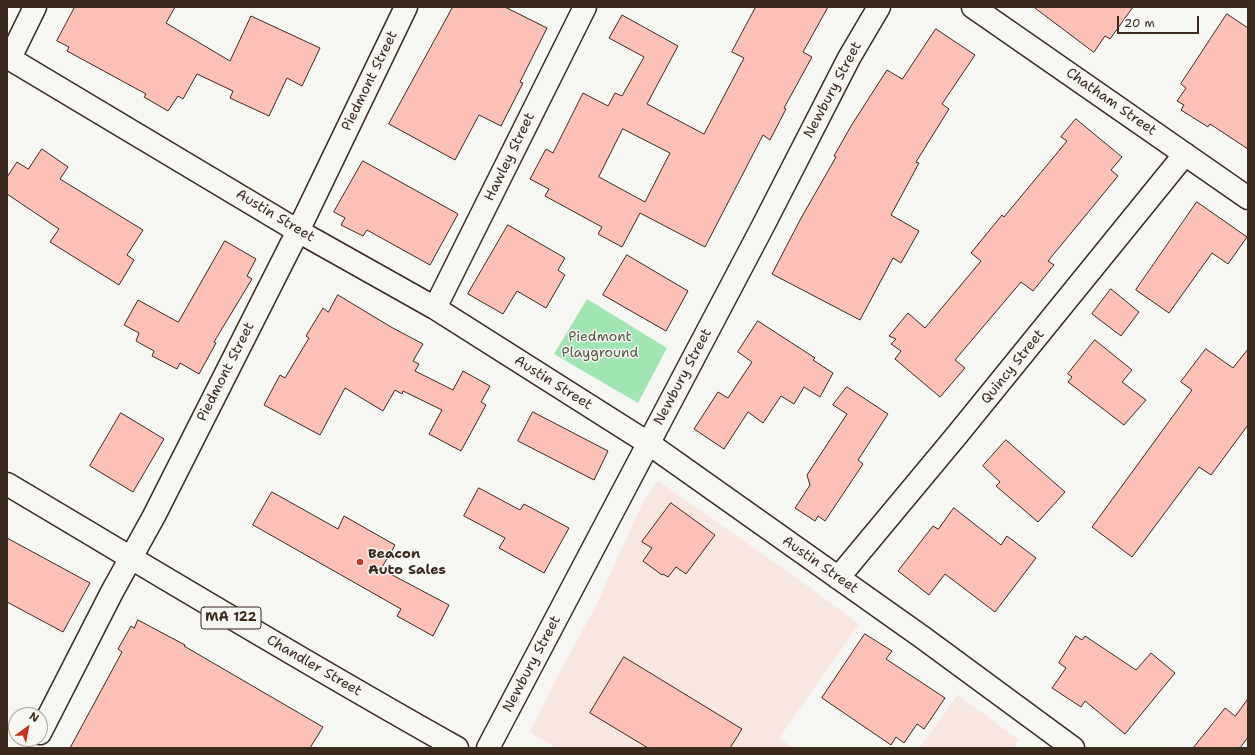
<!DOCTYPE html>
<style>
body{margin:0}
#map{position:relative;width:1255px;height:755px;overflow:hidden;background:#f6f6f2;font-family:"Shantell Sans",sans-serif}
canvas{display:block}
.frame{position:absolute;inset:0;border:8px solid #3b2a1e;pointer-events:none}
.north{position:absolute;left:8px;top:707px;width:40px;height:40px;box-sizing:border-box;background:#f6f6f2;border:1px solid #aba49d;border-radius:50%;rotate:32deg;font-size:11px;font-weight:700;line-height:16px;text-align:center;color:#3b2a1e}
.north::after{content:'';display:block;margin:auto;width:14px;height:18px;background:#c8321e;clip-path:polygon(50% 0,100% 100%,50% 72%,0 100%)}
.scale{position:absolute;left:1117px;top:16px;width:82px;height:18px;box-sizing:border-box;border:2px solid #3b2a1e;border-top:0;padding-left:5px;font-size:12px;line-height:14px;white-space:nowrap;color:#3b2a1e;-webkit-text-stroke:3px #f6f6f2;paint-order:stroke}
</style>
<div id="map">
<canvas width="1255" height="755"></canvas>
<div class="frame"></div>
<div class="north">N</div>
<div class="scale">20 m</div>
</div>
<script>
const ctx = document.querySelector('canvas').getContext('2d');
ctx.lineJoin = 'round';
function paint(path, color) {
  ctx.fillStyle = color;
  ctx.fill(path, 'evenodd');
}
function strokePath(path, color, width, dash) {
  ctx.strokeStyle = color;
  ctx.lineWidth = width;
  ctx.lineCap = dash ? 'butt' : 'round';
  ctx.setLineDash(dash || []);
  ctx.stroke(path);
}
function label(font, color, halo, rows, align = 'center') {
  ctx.font = font + ' "Shantell Sans",sans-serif';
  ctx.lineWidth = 3;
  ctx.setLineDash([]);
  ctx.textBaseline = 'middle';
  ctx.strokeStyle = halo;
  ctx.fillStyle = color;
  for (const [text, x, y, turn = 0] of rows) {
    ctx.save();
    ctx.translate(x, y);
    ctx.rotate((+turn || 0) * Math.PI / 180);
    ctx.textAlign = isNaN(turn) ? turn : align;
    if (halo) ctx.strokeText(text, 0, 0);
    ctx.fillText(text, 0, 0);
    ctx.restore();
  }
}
const built = new Path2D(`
 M 658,481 L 794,576 L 859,624 L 779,738 L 793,748 L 556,748 L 530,732 L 556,679 L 595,608 L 642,504 Z
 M 958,695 L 1019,740 L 1014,748 L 919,748 Z`);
const green = new Path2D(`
 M 587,299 L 667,348 L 638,403 L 554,354 Z`);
const building = new Path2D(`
 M 75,7 L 175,7 L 166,23 L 230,61 L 251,16 L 320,48 L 302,86 L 287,78 L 269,116 L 230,98 L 233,91 L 197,74 L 183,99 L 178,96 L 168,111 L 144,97 L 146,94 L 67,51 L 69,47 L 57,41 Z
 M 453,7 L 505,7 L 547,28 L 520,82 L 523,83 L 501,126 L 479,115 L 455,160 L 389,124 Z
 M 756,7 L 828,7 L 803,52 L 812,57 L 784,108 L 786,109 L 770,140 L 763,135 L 705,247 L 640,213 L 622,247 L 598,234 L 602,227 L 545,196 L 549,189 L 530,179 L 546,149 L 553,153 L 583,93 L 608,106 L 615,93 L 622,96 L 644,57 L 609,38 L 622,15 L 678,46 L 647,104 L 704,134 L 744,58 L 732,52 ZM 623,129 L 670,153 L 645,202 L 599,177 Z
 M 1034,7 L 1133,7 L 1110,39 L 1105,36 L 1094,52 Z
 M 1227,14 L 1248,28 L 1248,149 L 1210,124 L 1208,127 L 1181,110 L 1184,105 L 1177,101 L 1186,88 L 1181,84 Z
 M 936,29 L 975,55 L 942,104 L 949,109 L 916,162 L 919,163 L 891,215 L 919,231 L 901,263 L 893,258 L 860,320 L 772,274 L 800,220 L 836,157 L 834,156 L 851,126 L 887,70 L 902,79 Z
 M 1076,119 L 1122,157 L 1111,170 L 1118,176 L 1048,261 L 1054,265 L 1033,291 L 1021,282 L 955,360 L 965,368 L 940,397 L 895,359 L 901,351 L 891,344 L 896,339 L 889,336 L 908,313 L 925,328 L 981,261 L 971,253 L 1002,215 L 1004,217 L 1067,141 L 1061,137 Z
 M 42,149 L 68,167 L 60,179 L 143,230 L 127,255 L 134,260 L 119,285 L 50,242 L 59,229 L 7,194 L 7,177 L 17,162 L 28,169 Z
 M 363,161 L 458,214 L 430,265 L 367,230 L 363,236 L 341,225 L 345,218 L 334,212 Z
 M 1197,202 L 1247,237 L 1228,264 L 1212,253 L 1169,313 L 1136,290 Z
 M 508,225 L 565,258 L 558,270 L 565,275 L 546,308 L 517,291 L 503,314 L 468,294 Z
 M 225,241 L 256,259 L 247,276 L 252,279 L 214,342 L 216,343 L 199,374 L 180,363 L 177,369 L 152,356 L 154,351 L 136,341 L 139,333 L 124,325 L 138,300 L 178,322 Z
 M 627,255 L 688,291 L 666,331 L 603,295 Z
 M 1111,289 L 1139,312 L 1121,336 L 1092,314 Z
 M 338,295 L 391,327 L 423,344 L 413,361 L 419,364 L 415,371 L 453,390 L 463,371 L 490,386 L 481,402 L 486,405 L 461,451 L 429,434 L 442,410 L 403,391 L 402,394 L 395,390 L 383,411 L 345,388 L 320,435 L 264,405 L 280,375 L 285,378 L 309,338 L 306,336 L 323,308 L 328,312 Z
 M 758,321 L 815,358 L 813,360 L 833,373 L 820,397 L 804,387 L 794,404 L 781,396 L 763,423 L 748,412 L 724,449 L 694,429 L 718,392 L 728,398 L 752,362 L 738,352 Z
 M 1095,340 L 1132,370 L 1122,382 L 1146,400 L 1124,425 L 1068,382 L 1072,377 L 1068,374 Z
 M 1206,349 L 1233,368 L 1248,349 L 1248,425 L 1211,475 L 1199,467 L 1132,557 L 1092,527 L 1192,390 L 1181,382 Z
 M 847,387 L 888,414 L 858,460 L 863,464 L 825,521 L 818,516 L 815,521 L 795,508 L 810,485 L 807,475 L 847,414 L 833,405 Z
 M 533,412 L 608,451 L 594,480 L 518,441 Z
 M 121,413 L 164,439 L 133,492 L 90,466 Z
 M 1006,440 L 1065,492 L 1038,522 L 996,486 L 1000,482 L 983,466 Z
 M 479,488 L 520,510 L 524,504 L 569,528 L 544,573 L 499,548 L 505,538 L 464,516 Z
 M 272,492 L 338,529 L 344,516 L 395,545 L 381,569 L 449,605 L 433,636 L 397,616 L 401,609 L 253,525 Z
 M 671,503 L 715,535 L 686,574 L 676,567 L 668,577 L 663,574 L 662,575 L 643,561 L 652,548 L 642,542 Z
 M 954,508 L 1001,545 L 1007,536 L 1036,558 L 995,612 L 945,574 L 929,595 L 898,571 L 933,526 L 938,529 Z
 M 7,538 L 90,583 L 63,632 L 7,602 Z
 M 138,620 L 185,645 L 184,646 L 323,727 L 310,748 L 70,748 L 122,652 L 118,649 L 131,626 L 134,628 Z
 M 865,634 L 892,651 L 886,659 L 945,698 L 924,729 L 917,724 L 904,743 L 896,737 L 891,745 L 822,698 Z
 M 1076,636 L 1082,640 L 1085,636 L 1136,670 L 1151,653 L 1175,673 L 1125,734 L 1085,701 L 1081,707 L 1052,688 L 1066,668 L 1059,663 Z
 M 624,657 L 742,729 L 730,748 L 648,748 L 590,713 Z
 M 1248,699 L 1248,737 L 1240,748 L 1193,748 L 1225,708 L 1235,716 Z`);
const minor = new Path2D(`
 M 973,7 L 1248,198
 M 7,57 L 298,231 L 435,308 L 648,443 L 922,637 L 1073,748
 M 10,58 L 35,7
 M 435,308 L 585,7
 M 838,578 L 957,435 L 1185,154
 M 40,733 L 112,592 L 154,516 L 298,231 L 406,7
 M 488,748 L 763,226 L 849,58 L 879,7`);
const major = new Path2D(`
 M 7,484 C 157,573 305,663 457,748`);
const markers = [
 [360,562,4,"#c8321e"]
];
const shields = [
 [231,618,60]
];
const shieldNames = [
 ["MA 122",231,618]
];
const streetNames = [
 ["Piedmont Street",370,81,-64],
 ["Newbury Street",833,90,-62],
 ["Chatham Street",1111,102,35],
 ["Hawley Street",510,157,-64],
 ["Austin Street",275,216,31],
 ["Quincy Street",1013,367,-51],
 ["Piedmont Street",226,372,-63],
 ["Newbury Street",683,377,-62],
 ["Austin Street",553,383,32],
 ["Austin Street",820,565,35],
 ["Newbury Street",532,664,-62],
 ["Chandler Street",314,666,30]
];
const parkNames = [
 ["Piedmont",600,337],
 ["Playground",600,353]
];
const poiNames = [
 ["Beacon",368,554],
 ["Auto Sales",368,570]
];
paint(built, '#f8e6e0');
paint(green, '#a1e6b2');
paint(building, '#fcc0b7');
strokePath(building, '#3b2a1e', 1);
strokePath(minor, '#3b2a1e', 25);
strokePath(major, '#3b2a1e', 25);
strokePath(minor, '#f6f6f2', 22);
strokePath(major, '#f6f6f2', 22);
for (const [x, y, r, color] of markers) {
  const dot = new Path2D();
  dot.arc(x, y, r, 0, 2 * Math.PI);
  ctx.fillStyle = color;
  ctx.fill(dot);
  strokePath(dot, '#f6f6f2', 1.5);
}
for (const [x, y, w] of shields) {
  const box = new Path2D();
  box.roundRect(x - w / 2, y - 11, w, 22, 3);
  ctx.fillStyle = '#f6f6f2';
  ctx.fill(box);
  strokePath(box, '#3b2a1e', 1);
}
label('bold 13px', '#3b2a1e', null, shieldNames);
label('14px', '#3b2a1e', '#f6f6f2', streetNames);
label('14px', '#545943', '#f6f6f2', parkNames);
label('bold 14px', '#3b2a1e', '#f6f6f2', poiNames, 'left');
</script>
